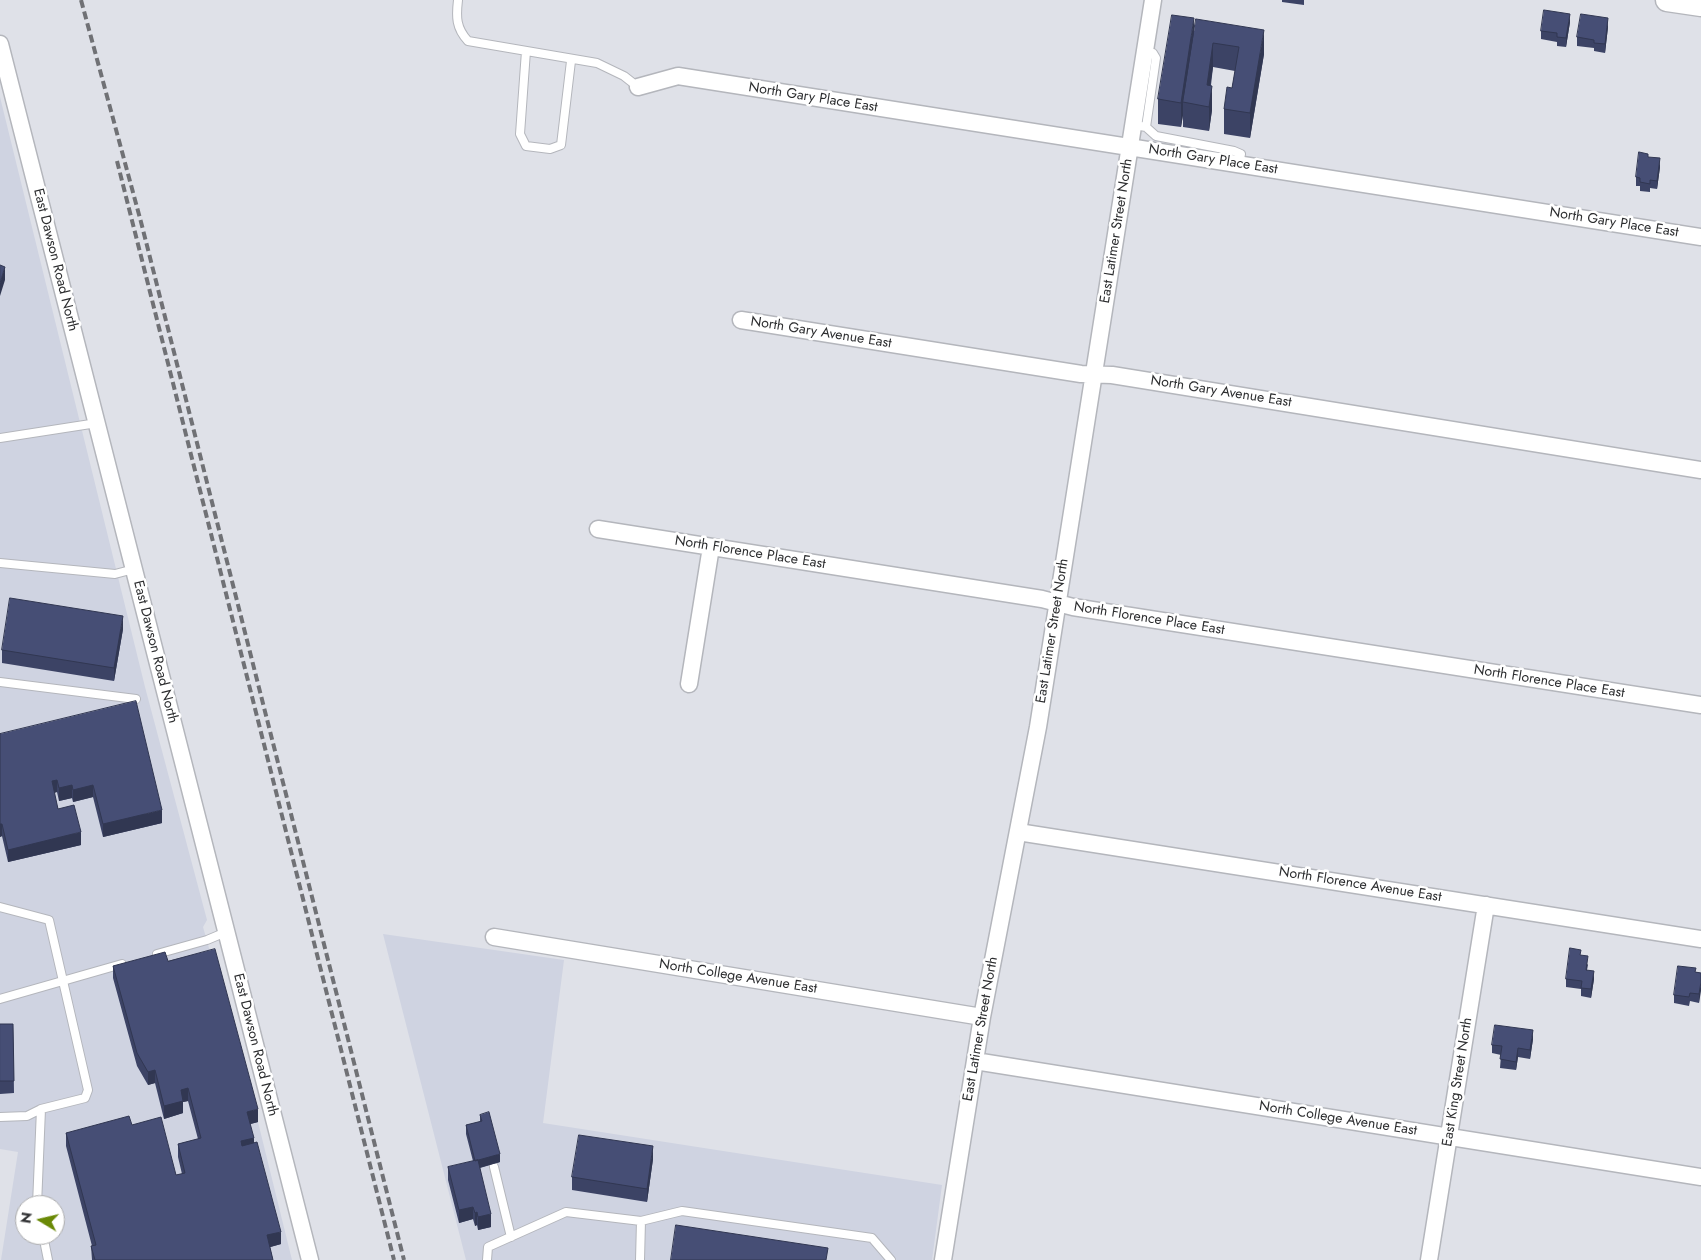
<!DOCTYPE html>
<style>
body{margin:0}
#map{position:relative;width:1701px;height:1260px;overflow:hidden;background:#dfe1e8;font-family:Jost,sans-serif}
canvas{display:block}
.north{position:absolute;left:15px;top:1195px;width:50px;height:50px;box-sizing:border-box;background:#fff;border:1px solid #ababac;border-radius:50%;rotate:279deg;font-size:14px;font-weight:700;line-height:20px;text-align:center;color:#2d2e30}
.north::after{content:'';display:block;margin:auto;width:18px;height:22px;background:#6a8906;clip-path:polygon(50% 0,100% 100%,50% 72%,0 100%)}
</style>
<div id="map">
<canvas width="1701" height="1260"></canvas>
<div class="north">N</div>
</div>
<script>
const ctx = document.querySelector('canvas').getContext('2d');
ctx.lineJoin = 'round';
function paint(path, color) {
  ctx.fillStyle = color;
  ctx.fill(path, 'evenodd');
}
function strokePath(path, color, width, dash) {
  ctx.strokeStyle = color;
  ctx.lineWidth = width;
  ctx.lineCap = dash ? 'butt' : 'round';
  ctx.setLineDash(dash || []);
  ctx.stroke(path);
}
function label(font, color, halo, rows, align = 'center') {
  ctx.font = font + ' Jost,sans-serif';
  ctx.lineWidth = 5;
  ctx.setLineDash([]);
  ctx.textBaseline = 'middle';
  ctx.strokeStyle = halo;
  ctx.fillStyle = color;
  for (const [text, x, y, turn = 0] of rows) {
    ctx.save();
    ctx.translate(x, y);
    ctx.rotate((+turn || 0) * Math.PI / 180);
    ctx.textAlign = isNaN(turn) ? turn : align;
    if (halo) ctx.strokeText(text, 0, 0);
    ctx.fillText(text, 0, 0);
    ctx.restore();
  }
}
const built = new Path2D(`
 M 0,97 L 145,687 L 207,920 L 203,927 L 257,1118 L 292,1260 L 1,1260 L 18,1152 L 0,1149 ZM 25,1205 L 55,1205 L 55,1235 L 25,1235 Z
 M 383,934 L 564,960 L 543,1123 L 942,1185 L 932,1260 L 466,1260 Z`);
const service = new Path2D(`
 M 458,0 C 456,17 456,28 468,41 L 597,63 L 624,76 L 638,87
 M 526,51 L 520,134 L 526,146 L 550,149 L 561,145 L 571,61
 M 1145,52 L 1153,53 L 1156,58 L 1146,127
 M 1134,125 L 1146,127 L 1156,136 L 1234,151 L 1241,154 L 1239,164
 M 0,438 L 97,423
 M 0,563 L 115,574 L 134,569
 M 0,682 L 136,699
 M 0,907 L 49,920 L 88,1090 L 85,1098 L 41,1109 L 27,1116 L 0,1117
 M 157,954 L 207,940 L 226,932
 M 0,999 L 122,964
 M 494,1167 L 511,1237
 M 37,1205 L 41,1109
 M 43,1235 L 48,1260
 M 487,1260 L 488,1247 L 566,1212 L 641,1221 L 682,1211 L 872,1238 L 891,1260
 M 640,1260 L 641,1221`);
const minor = new Path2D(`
 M 0,44 L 310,1260
 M 638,87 L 678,76 L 1701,237
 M 741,320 L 1081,374 L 1112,375 L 1701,470
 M 598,529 L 1042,599 L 1073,607 L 1701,705
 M 689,684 L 711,547
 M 1018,832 L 1701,939
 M 494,937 L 982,1017
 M 975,1061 L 1701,1177
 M 943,1260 L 982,1017 L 1038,727 L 1153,0
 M 1429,1260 L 1486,905`);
const secondary = new Path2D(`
 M 1667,0 L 1701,5`);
const rail = new Path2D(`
 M 81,0 L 141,222 L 404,1260
 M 117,161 L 394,1260`);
const wall = new Path2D(`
 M 1282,0 L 1304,0 L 1304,5 L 1282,2 Z
 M 1570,22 L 1566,47 L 1557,46 L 1557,42 L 1541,39 L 1541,31 Z
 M 1608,27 L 1605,53 L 1594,51 L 1594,48 L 1577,46 L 1577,37 Z
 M 1194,31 L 1264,54 L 1250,138 L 1224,134 L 1224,109 L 1232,88 L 1235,71 L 1213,67 L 1211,85 L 1212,110 L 1209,131 L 1183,127 L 1183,115 L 1181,127 L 1158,124 L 1158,99 Z
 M 1648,157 L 1660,167 L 1657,189 L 1650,188 L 1650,192 L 1640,191 L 1640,186 L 1636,186 L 1636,177 Z
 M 123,629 L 114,681 L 2,663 L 2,650 Z
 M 0,734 L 162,823 L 103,837 L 93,797 L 73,802 L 72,798 L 59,801 L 57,792 L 54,793 L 58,809 L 81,845 L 8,862 L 2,836 L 0,837 Z
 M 1581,955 L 1588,965 L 1587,970 L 1594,979 L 1591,998 L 1581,996 L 1581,989 L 1566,987 L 1566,979 Z
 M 168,961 L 258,1122 L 250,1124 L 254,1143 L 281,1244 L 270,1247 L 273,1260 L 92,1260 L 91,1246 L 92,1246 L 66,1146 L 66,1133 L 132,1125 L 176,1175 L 182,1174 L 178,1157 L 178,1144 L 198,1139 L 188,1101 L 183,1102 L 183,1113 L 164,1119 L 155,1083 L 148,1085 L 137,1066 L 113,978 L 113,966 Z
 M 1696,972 L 1701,973 L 1699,1003 L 1690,1001 L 1689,1006 L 1674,1003 L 1674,995 Z
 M 0,1024 L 13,1024 L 14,1093 L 0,1094 Z
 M 1533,1039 L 1530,1059 L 1518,1057 L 1516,1070 L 1500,1068 L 1501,1055 L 1492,1053 L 1492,1045 Z
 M 480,1115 L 500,1162 L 480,1168 L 491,1227 L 478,1230 L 477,1225 L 475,1226 L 473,1219 L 459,1223 L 448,1180 L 448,1167 L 473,1161 L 466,1134 L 466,1125 L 480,1122 Z
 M 653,1159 L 647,1202 L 572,1190 L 572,1177 Z`);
const shadedWall = new Path2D(`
 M 1570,14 L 1570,22 L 1566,47 L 1566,38 Z
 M 1194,18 L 1194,43 L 1183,102 L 1183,115 L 1181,127 L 1181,103 Z
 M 1608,18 L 1608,27 L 1605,53 L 1605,44 Z
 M 1264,30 L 1264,54 L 1250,138 L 1250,113 Z
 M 1213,43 L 1213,67 L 1207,106 L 1207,85 Z
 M 1212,86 L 1212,110 L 1209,131 L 1209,107 Z
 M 1660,158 L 1660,167 L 1657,189 L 1657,181 Z
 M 5,267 L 5,280 L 0,296 L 0,283 Z
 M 123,616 L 123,629 L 114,681 L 114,668 Z
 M 57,780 L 57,792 L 52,793 L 52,781 Z
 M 72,785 L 72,798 L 59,801 L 59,788 Z
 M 93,785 L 93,797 L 73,802 L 73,790 Z
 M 162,810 L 162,823 L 103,837 L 103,824 Z
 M 0,824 L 2,824 L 2,836 L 0,837 Z
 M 81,832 L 81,845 L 8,862 L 8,850 Z
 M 1594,971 L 1594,979 L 1591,998 L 1591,989 Z
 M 1701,982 L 1701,991 L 1699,1003 L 1699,994 Z
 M 1533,1030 L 1533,1039 L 1530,1059 L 1530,1050 Z
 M 1518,1048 L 1518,1057 L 1516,1070 L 1516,1062 Z
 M 155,1070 L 155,1083 L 148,1085 L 148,1072 Z
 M 188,1088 L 188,1101 L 183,1102 L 183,1113 L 164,1119 L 164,1106 L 181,1090 Z
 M 258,1109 L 258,1122 L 247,1125 L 247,1112 Z
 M 254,1138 L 254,1150 L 241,1154 L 241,1141 Z
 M 653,1146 L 653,1159 L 647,1202 L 647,1189 Z
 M 500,1154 L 500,1162 L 475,1169 L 475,1161 Z
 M 473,1207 L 473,1219 L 459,1223 L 459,1210 Z
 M 477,1212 L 477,1225 L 475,1226 L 475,1213 Z
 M 491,1214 L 491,1227 L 478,1230 L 478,1217 Z
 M 281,1232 L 281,1244 L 267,1248 L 267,1235 Z`);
const building = new Path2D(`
 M 1544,10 L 1570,14 L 1566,38 L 1557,37 L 1557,33 L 1541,31 Z
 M 1581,14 L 1608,18 L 1605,44 L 1594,43 L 1594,40 L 1577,37 Z
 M 1172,15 L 1194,18 L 1181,103 L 1158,99 Z
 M 1196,19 L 1264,30 L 1250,113 L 1224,109 L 1227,87 L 1232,88 L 1239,47 L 1213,43 L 1207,85 L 1212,86 L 1209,107 L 1183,102 Z
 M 1639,152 L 1648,154 L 1648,157 L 1660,158 L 1657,181 L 1650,180 L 1650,184 L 1640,182 L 1640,178 L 1636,177 Z
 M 0,265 L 5,267 L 0,283 Z
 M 10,598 L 123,616 L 114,668 L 2,650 Z
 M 136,701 L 162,810 L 103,824 L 93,785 L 73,790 L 72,785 L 59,788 L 57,780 L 52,781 L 58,809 L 74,805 L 81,832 L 8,850 L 2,824 L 0,824 L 0,734 Z
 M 1570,948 L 1581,950 L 1580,955 L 1588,956 L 1586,970 L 1594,971 L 1591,989 L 1581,988 L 1582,981 L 1566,979 Z
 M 215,949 L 258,1109 L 247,1112 L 254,1138 L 241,1141 L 242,1146 L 257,1142 L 281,1232 L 267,1235 L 273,1260 L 95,1260 L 91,1246 L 96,1245 L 66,1133 L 129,1116 L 132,1125 L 161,1117 L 176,1175 L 185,1173 L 178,1144 L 201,1138 L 188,1088 L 181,1090 L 183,1101 L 164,1106 L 155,1070 L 148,1072 L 137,1053 L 113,966 L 165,952 L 168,961 Z
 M 1678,966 L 1696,968 L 1695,972 L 1701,973 L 1701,982 L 1699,994 L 1690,993 L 1689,997 L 1674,995 Z
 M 0,1024 L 13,1024 L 14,1081 L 0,1081 Z
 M 1495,1025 L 1533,1030 L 1530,1050 L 1518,1048 L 1516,1062 L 1500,1059 L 1502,1046 L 1492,1045 Z
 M 489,1112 L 500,1154 L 475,1161 L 466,1125 L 482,1121 L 480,1115 Z
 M 579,1135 L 653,1146 L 647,1189 L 572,1177 Z
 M 478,1160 L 491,1214 L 478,1217 L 477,1212 L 475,1213 L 473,1207 L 459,1210 L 448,1167 Z
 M 676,1225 L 828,1248 L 826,1260 L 671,1260 Z`);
const streetNames = [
 ["North Gary Place East",813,98,9],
 ["North Gary Place East",1213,160,9],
 ["North Gary Place East",1614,223,9],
 ["East Latimer Street North",1117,231,-81],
 ["East Dawson Road North",55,260,76],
 ["North Gary Avenue East",821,333,9],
 ["North Gary Avenue East",1221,392,9],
 ["North Florence Place East",750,553,9],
 ["North Florence Place East",1149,619,9],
 ["East Latimer Street North",1053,631,-81],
 ["East Dawson Road North",155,652,76],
 ["North Florence Place East",1549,682,9],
 ["North Florence Avenue East",1360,885,9],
 ["North College Avenue East",738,977,9],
 ["East Latimer Street North",981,1029,-80],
 ["East Dawson Road North",255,1045,76],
 ["East King Street North",1458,1082,-81],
 ["North College Avenue East",1338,1119,9]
];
paint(built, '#cfd3e1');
strokePath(service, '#b4b6bc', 10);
strokePath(minor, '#b4b6bc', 19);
strokePath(secondary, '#b4b6bc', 25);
strokePath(service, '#fff', 8);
strokePath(minor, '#fff', 16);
strokePath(secondary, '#fff', 22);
strokePath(rail, '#707175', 4, [8, 4]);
paint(wall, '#3c4365');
paint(shadedWall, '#313752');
paint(building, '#464e75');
strokePath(building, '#313752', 1);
label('14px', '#2d2e30', '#fff', streetNames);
</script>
